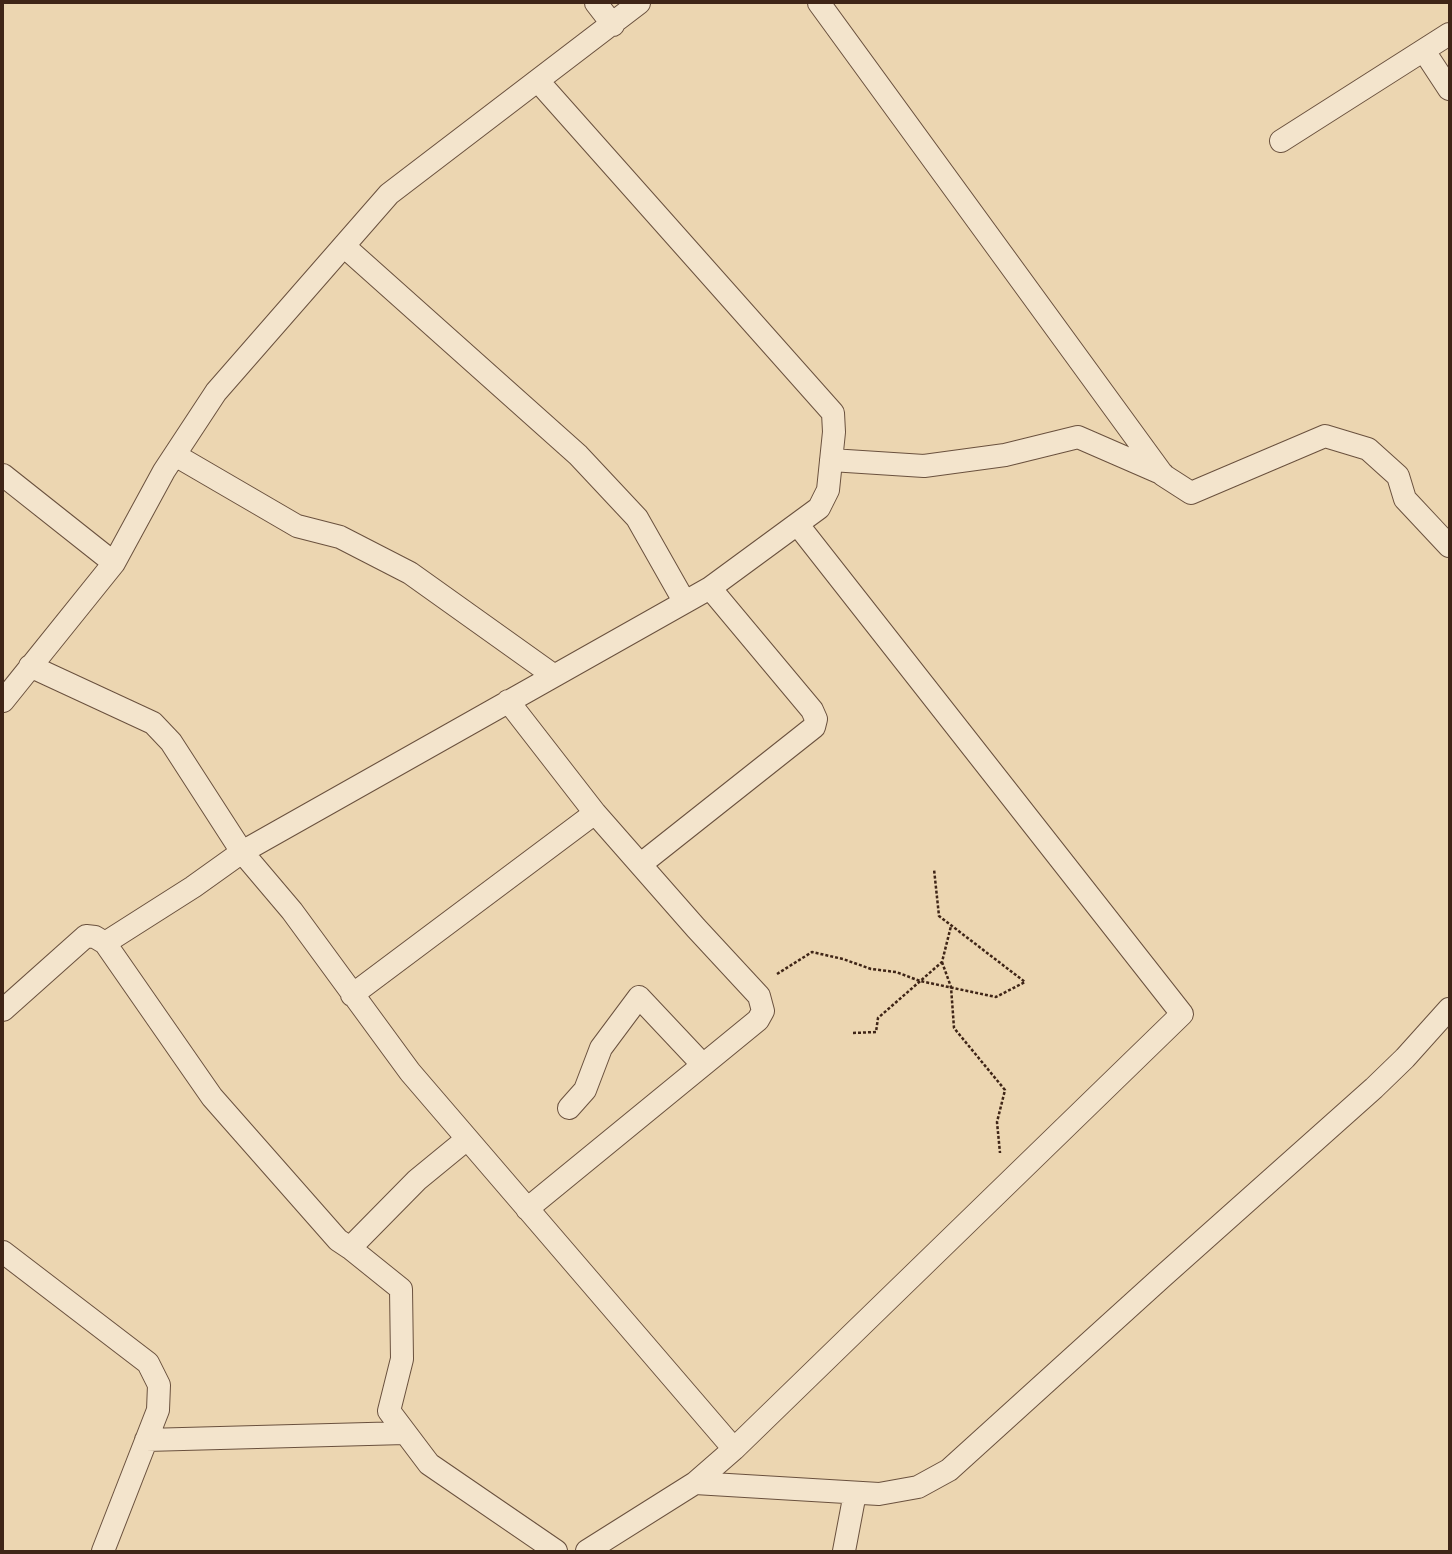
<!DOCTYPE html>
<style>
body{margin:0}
#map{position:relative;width:1452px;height:1554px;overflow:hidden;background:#ecd6b1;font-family:"Libre Bodoni",serif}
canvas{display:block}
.frame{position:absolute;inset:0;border:4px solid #3f2517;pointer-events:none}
</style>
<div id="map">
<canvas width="1452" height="1554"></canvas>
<div class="frame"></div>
</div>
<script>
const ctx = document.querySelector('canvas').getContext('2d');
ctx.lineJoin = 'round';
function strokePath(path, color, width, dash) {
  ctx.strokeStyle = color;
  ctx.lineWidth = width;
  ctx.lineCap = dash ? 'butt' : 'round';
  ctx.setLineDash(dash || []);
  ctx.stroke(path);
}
const path = new Path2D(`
 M 942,962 L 951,987 L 954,1028 L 1005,1090 L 997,1122 L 1000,1153
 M 777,974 L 812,952 L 843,959 L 871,969 L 896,972 L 920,981 L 996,997 L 1025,982 L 939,916 L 934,869
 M 853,1033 L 876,1032 L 878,1018 L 942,962 L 951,926`);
const minor = new Path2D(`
 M 596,3 L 613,25
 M 819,3 L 1163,475 L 1191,493 L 1325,436 L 1368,449 L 1398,476 L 1405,499 L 1449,546
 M 1424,51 L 1449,89
 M 1281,141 L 1449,34
 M 345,247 L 578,455 L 637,518 L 684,601
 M 175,455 L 297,526 L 340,537 L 410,573 L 553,675
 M 831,460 L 924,466 L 1005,455 L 1078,437 L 1163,474
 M 3,475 L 114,563
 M 30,666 L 153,723 L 171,742 L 242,852 L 710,588 L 819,508 L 828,490 L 834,432 L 833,413 L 538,81
 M 3,701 L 114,563 L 164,471 L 216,392 L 389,194 L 639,3
 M 508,701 L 595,813 L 696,928 L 759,996 L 763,1011 L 758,1020 L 527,1209
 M 641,864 L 814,727 L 816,719 L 812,710 L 710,588
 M 105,943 L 193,887 L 242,852 L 292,911 L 410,1072 L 734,1449
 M 352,995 L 595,813
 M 3,1010 L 86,936 L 95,937 L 105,943 L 212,1097 L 338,1240 L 350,1248 L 401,1289 L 402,1359 L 389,1411 L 429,1464 L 556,1551
 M 569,1108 L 585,1090 L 601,1048 L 639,997 L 703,1065
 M 350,1248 L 417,1180 L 467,1139
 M 3,1252 L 148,1363 L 159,1385 L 158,1410 L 103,1551
 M 146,1440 L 405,1433
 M 695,1483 L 879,1494 L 918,1487 L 949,1470 L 1162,1277 L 1374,1088 L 1405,1058 L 1449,1009
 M 587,1551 L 695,1483 L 734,1449 L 1182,1014 L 798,525
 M 844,1551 L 855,1493`);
strokePath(minor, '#6a513e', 24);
strokePath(path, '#3f2517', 2.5, [3, 2]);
strokePath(minor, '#f3e4cc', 22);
</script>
